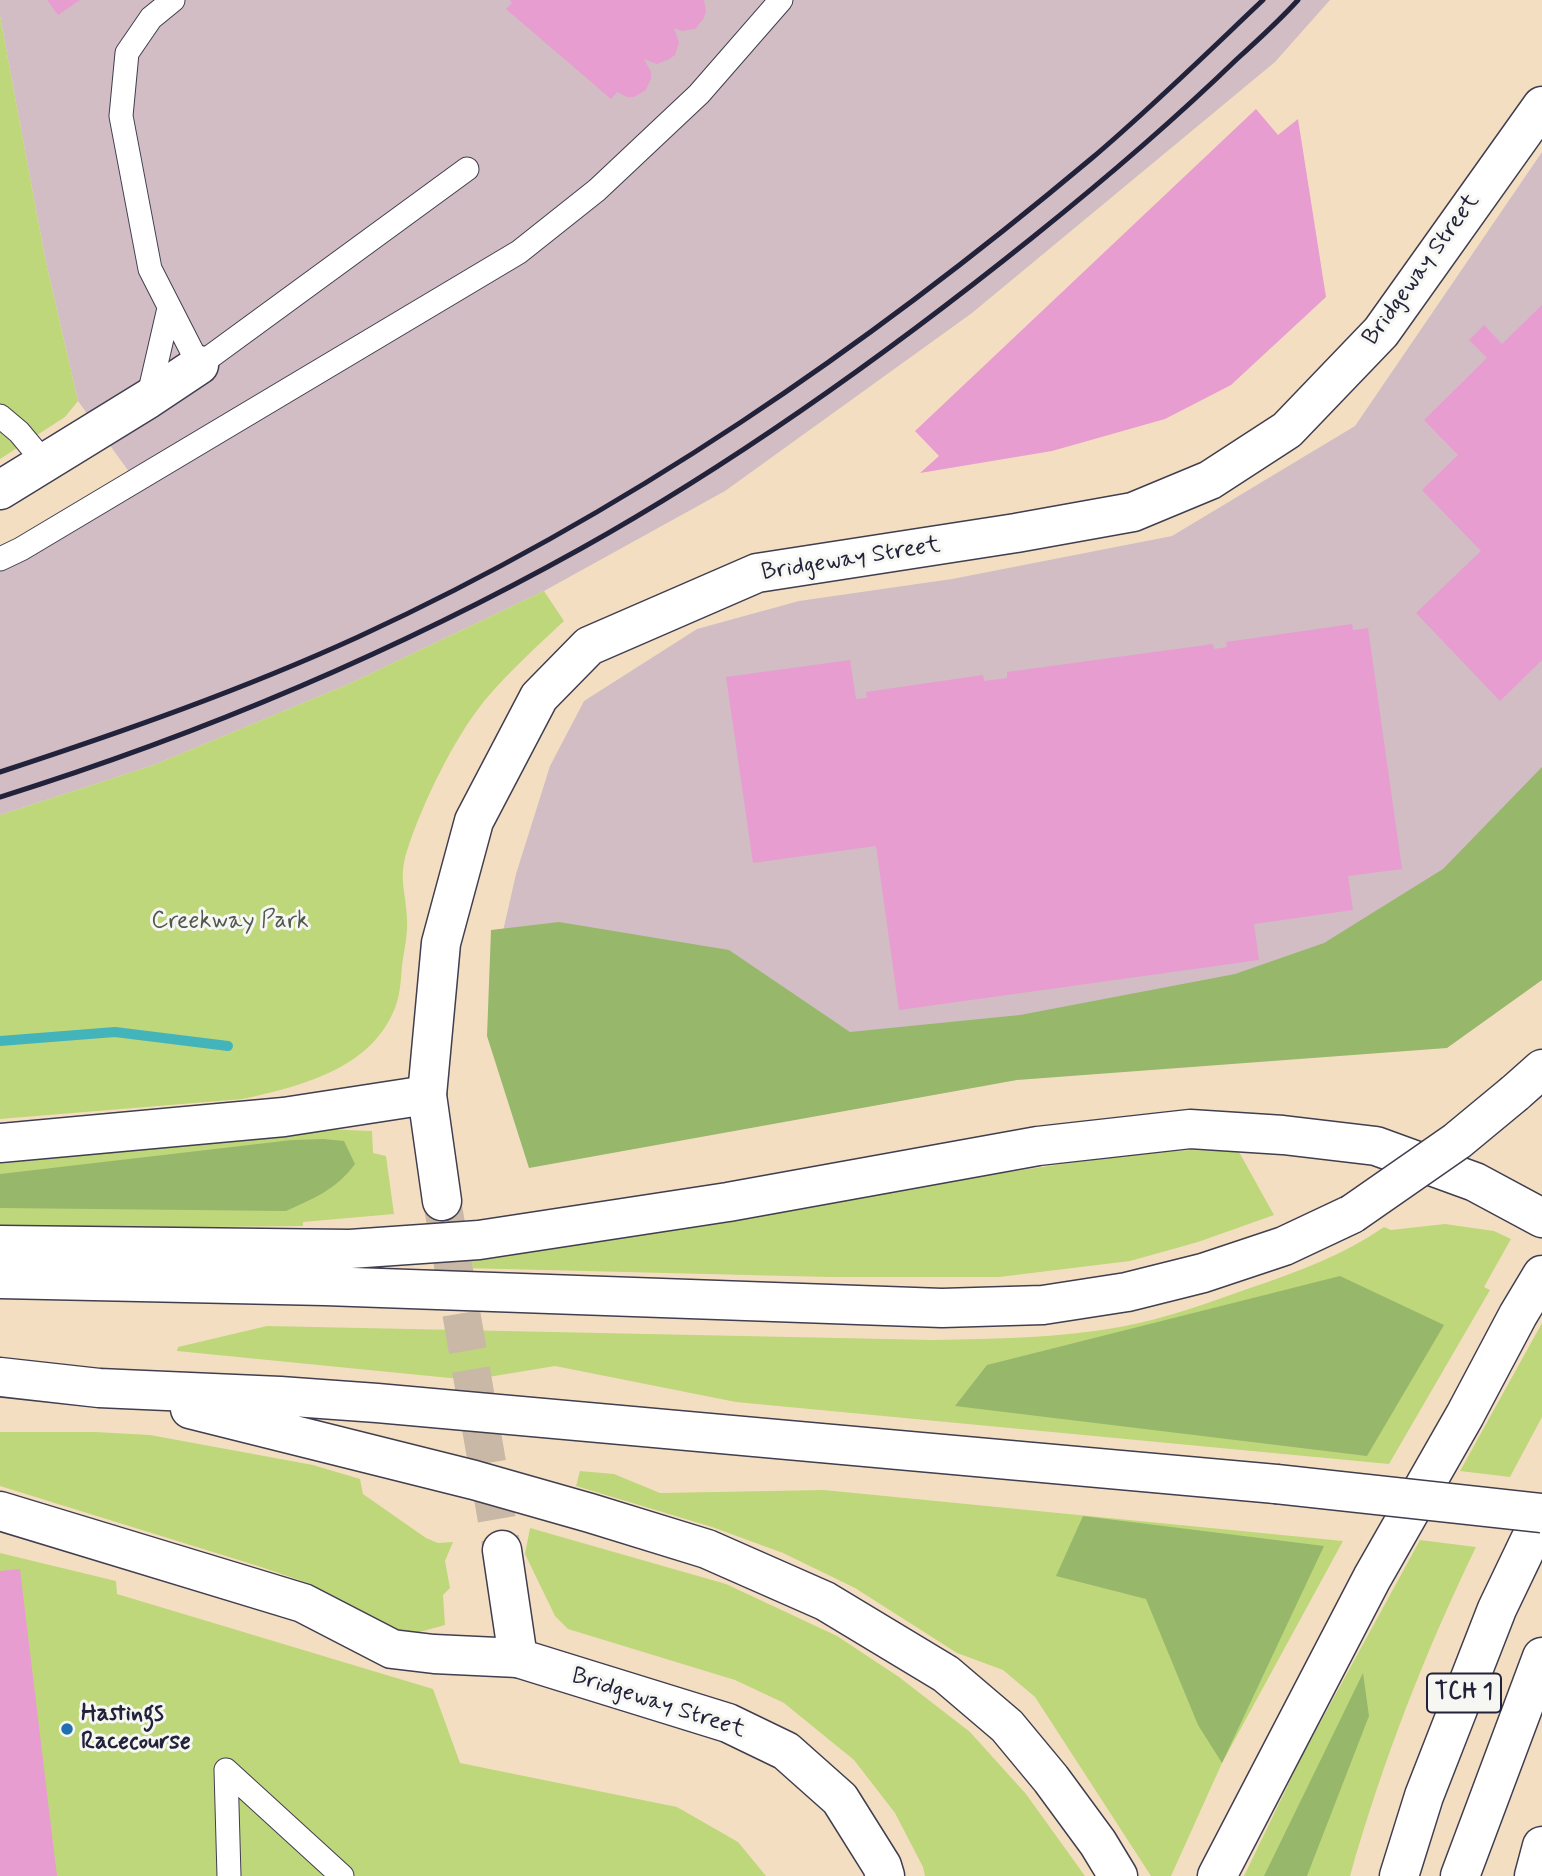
<!DOCTYPE html>
<style>
body{margin:0}
canvas{display:block;background:#f3dec1}
</style>
<canvas width="1542" height="1876"></canvas>
<script>
const ctx = document.querySelector('canvas').getContext('2d');
ctx.lineJoin = 'round';
function paint(path, color) {
  ctx.fillStyle = color;
  ctx.fill(path, 'evenodd');
}
function strokePath(path, color, width, dash) {
  ctx.strokeStyle = color;
  ctx.lineWidth = width;
  ctx.lineCap = dash ? 'butt' : 'round';
  ctx.setLineDash(dash || []);
  ctx.stroke(path);
}
function label(font, color, halo, rows, align = 'center') {
  ctx.font = font + ' Mynerve,sans-serif';
  ctx.lineWidth = 6;
  ctx.setLineDash([]);
  ctx.textBaseline = 'middle';
  ctx.strokeStyle = halo;
  ctx.fillStyle = color;
  for (const [text, x, y, turn = 0] of rows) {
    ctx.save();
    ctx.translate(x, y);
    ctx.rotate((+turn || 0) * Math.PI / 180);
    ctx.textAlign = isNaN(turn) ? turn : align;
    if (halo) ctx.strokeText(text, 0, 0);
    ctx.fillText(text, 0, 0);
    ctx.restore();
  }
}
const industrial = new Path2D(`
 M 0,0 L 1330,0 L 1275,62 L 972,313 L 725,491 L 544,591 L 349,684 L 154,765 L 0,815 L 0,567 L 140,487 L 78,401 L 45,258 L 0,16 Z
 M 1542,152 L 1542,892 L 1472,974 L 541,1129 L 496,962 L 516,874 L 550,766 L 584,701 L 697,629 L 799,601 L 952,579 L 1172,536 L 1355,426 Z`);
const green = new Path2D(`
 M 0,16 L 45,258 L 78,401 L 65,417 L 0,459 Z
 M 544,591 L 564,621 C 537,646 509,672 485,700 C 454,738 422,804 407,851 C 398,879 406,891 407,919 C 408,934 404,951 402,966 C 401,980 400,995 395,1008 C 371,1069 301,1086 243,1099 L 0,1119 L 0,815 L 154,765 L 349,684 Z
 M 320,1129 L 372,1131 L 373,1153 L 386,1156 L 394,1214 L 303,1222 L 303,1226 L 0,1229 L 0,1164 Z
 M 1190,1150 L 1239,1152 L 1274,1215 L 1198,1242 L 1130,1261 L 999,1277 L 829,1277 L 463,1268 L 462,1261 C 582,1243 703,1225 823,1204 C 945,1183 1067,1159 1190,1150 Z
 M 1445,1224 L 1494,1231 L 1511,1239 L 1484,1287 L 1490,1290 L 1389,1464 L 736,1402 L 555,1366 L 470,1380 L 177,1351 L 178,1347 L 267,1326 L 934,1340 C 996,1339 1058,1338 1120,1327 C 1165,1319 1210,1302 1253,1287 C 1298,1272 1345,1254 1384,1227 L 1391,1230 Z
 M 1542,1323 L 1542,1417 L 1510,1477 L 1460,1471 Z
 M 0,1432 L 95,1432 L 150,1435 L 313,1465 L 360,1479 L 363,1494 L 426,1538 L 438,1543 L 453,1542 L 445,1561 L 450,1588 L 443,1595 L 445,1625 L 416,1633 L 393,1631 L 311,1584 L 258,1566 L 0,1486 Z
 M 580,1471 L 614,1474 L 660,1493 L 824,1490 L 1343,1541 L 1222,1763 L 1171,1876 L 1151,1876 L 1035,1697 L 1003,1670 L 957,1653 L 855,1588 L 783,1553 L 712,1527 L 576,1486 Z
 M 530,1528 L 726,1584 L 837,1636 L 899,1677 L 970,1732 L 1026,1794 L 1085,1876 L 925,1876 L 923,1867 L 895,1813 L 854,1760 L 784,1703 L 735,1680 L 568,1629 L 555,1616 L 525,1554 Z
 M 1420,1540 L 1476,1547 C 1425,1652 1382,1763 1350,1876 L 1244,1876 L 1303,1754 Z
 M 0,1553 L 116,1581 L 117,1594 L 433,1689 L 460,1763 L 677,1807 L 738,1842 L 766,1876 L 0,1876 Z`);
const forest = new Path2D(`
 M 1542,767 L 1542,980 L 1447,1048 L 1017,1080 L 529,1168 L 487,1036 L 491,930 L 559,922 L 729,950 L 850,1032 L 1020,1015 L 1235,974 L 1324,943 L 1443,869 Z
 M 323,1139 L 344,1141 L 355,1164 C 337,1189 313,1199 286,1211 L 0,1208 L 0,1174 L 292,1140 Z
 M 1340,1276 L 1444,1325 L 1367,1456 L 955,1406 L 987,1365 Z
 M 1083,1516 L 1324,1546 L 1222,1763 L 1198,1725 L 1146,1599 L 1056,1576 Z
 M 1363,1673 L 1369,1716 L 1307,1876 L 1264,1876 Z`);
const stream = new Path2D(`
 M 0,1041 L 115,1032 L 228,1046`);
const building = new Path2D(`
 M 47,0 L 80,0 L 58,15 Z
 M 510,0 L 704,0 L 706,11 L 704,18 L 695,29 L 682,31 L 674,28 L 679,42 L 675,55 L 669,59 L 657,64 L 644,59 L 651,72 L 651,78 L 646,90 L 634,97 L 627,97 L 617,92 L 611,99 L 506,9 L 512,3 Z
 M 1256,109 L 1278,135 L 1298,119 L 1326,297 L 1231,385 L 1165,419 L 1052,451 L 920,473 L 939,456 L 915,431 Z
 M 1542,305 L 1542,660 L 1500,701 L 1416,613 L 1481,551 L 1422,490 L 1458,455 L 1424,420 L 1487,358 L 1469,340 L 1484,325 L 1502,344 Z
 M 1352,624 L 1353,630 L 1368,628 L 1402,869 L 1348,876 L 1353,910 L 1254,924 L 1259,960 L 899,1010 L 876,846 L 753,863 L 726,677 L 850,660 L 856,699 L 867,698 L 866,692 L 983,675 L 984,681 L 1007,678 L 1007,672 L 1213,644 L 1214,649 L 1227,647 L 1226,642 Z
 M 20,1569 L 57,1876 L 0,1876 L 0,1571 Z`);
const tertiaryTunnel = new Path2D(`
 M 442,1201 L 502,1550`);
const service = new Path2D(`
 M 173,0 L 151,18 L 127,53 L 121,116 L 150,269 L 199,365 L 467,169
 M 148,399 L 169,308
 M 0,416 L 19,432 L 44,462
 M 0,559 L 21,549 L 519,252 L 597,190 L 699,94 L 781,0
 M 226,1770 L 342,1876
 M 226,1770 L 229,1876`);
const minor = new Path2D(`
 M 0,490 L 148,399 L 199,365`);
const tertiary = new Path2D(`
 M 442,1201 L 427,1095 L 441,943 L 474,821 L 539,697 L 589,646 L 757,573 L 1016,533 L 1133,512 L 1210,480 L 1287,430 L 1381,332 L 1542,106
 M 502,1550 L 518,1658 L 728,1723 L 786,1751 L 840,1799 L 882,1866 L 885,1876`);
const secondary = new Path2D(`
 M 0,1143 L 284,1117 L 427,1095
 M 0,1511 L 303,1603 L 392,1649 L 434,1654 L 518,1658`);
const motorway = new Path2D(`
 M 1515,1093 L 1542,1069
 M 0,1245 L 350,1249 L 479,1240 L 728,1202 L 1038,1146 L 1190,1129 L 1283,1135 L 1376,1146 L 1475,1182 L 1542,1218
 M 0,1279 L 325,1286 L 942,1308 L 1043,1305 L 1127,1292 L 1203,1273 L 1284,1246 L 1352,1214
 M 0,1377 L 99,1388 L 280,1396 L 377,1403 L 1276,1484
 M 190,1409 L 474,1480 L 590,1513 L 707,1549 L 825,1601 L 946,1674 L 1007,1726 L 1051,1779 L 1098,1843 L 1118,1876
 M 1217,1876 L 1372,1578 L 1465,1415 L 1518,1315 L 1542,1275
 M 1399,1876 L 1424,1796 L 1497,1609 L 1542,1515
 M 1460,1876 L 1542,1657
 M 1534,1876 L 1542,1846`);
const rail = new Path2D(`
 M 0,772 C 122,732 242,690 358,637 C 625,514 867,347 1092,158 C 1151,108 1207,53 1263,0
 M 0,797 C 202,734 397,651 582,548 C 741,459 891,351 1033,237 C 1104,180 1172,122 1237,59 C 1258,40 1279,21 1298,0`);
const motorwayBridge = new Path2D(`
 M 1352,1214 L 1457,1141 L 1515,1093
 M 1276,1484 L 1542,1513`);
const markers = [
 [67,1729,7,"#1f6fb2"]
];
const shields = [
 [1464,1693,74]
];
const shieldNames = [
 ["TCH 1",1464,1693]
];
const streetNames = [
 ["Bridgeway Street",1422,270,-54],
 ["Bridgeway Street",851,560,-9],
 ["Bridgeway Street",658,1704,18]
];
const parkNames = [
 ["Creekway Park",230,922]
];
const poiNames = [
 ["Hastings",81,1715],
 ["Racecourse",81,1743]
];
paint(industrial, '#d2bdc5');
paint(green, '#bfd77b');
paint(forest, '#97b86b');
strokePath(stream, '#44b4bb', 10);
paint(building, '#e79dcf');
strokePath(tertiaryTunnel, '#c9b8a6', 38, [38, 19]);
strokePath(service, '#413e4f', 25);
strokePath(minor, '#413e4f', 41);
strokePath(tertiary, '#413e4f', 41);
strokePath(secondary, '#413e4f', 41);
strokePath(motorway, '#413e4f', 41);
strokePath(service, '#fff', 23);
strokePath(minor, '#fff', 38);
strokePath(tertiary, '#fff', 38);
strokePath(secondary, '#fff', 38);
strokePath(motorway, '#fff', 38);
strokePath(rail, '#22223b', 5);
strokePath(motorwayBridge, '#413e4f', 41, []);
strokePath(motorwayBridge, '#fff', 38);
for (const [x, y, r, color] of markers) {
  const dot = new Path2D();
  dot.arc(x, y, r, 0, 2 * Math.PI);
  ctx.fillStyle = color;
  ctx.fill(dot);
  strokePath(dot, '#f6f6f2', 2.5);
}
for (const [x, y, w] of shields) {
  const box = new Path2D();
  box.roundRect(x - w / 2, y - 19.5, w, 39, 5);
  ctx.fillStyle = '#f6f6f2';
  ctx.fill(box);
  strokePath(box, '#22223b', 2);
}
label('bold 23px', '#22223b', null, shieldNames);
label('24px', '#22223b', '#f6f6f2', streetNames);
label('24px', '#51584e', '#f6f6f2', parkNames);
label('bold 24px', '#22223b', '#f6f6f2', poiNames, 'left');
</script>
